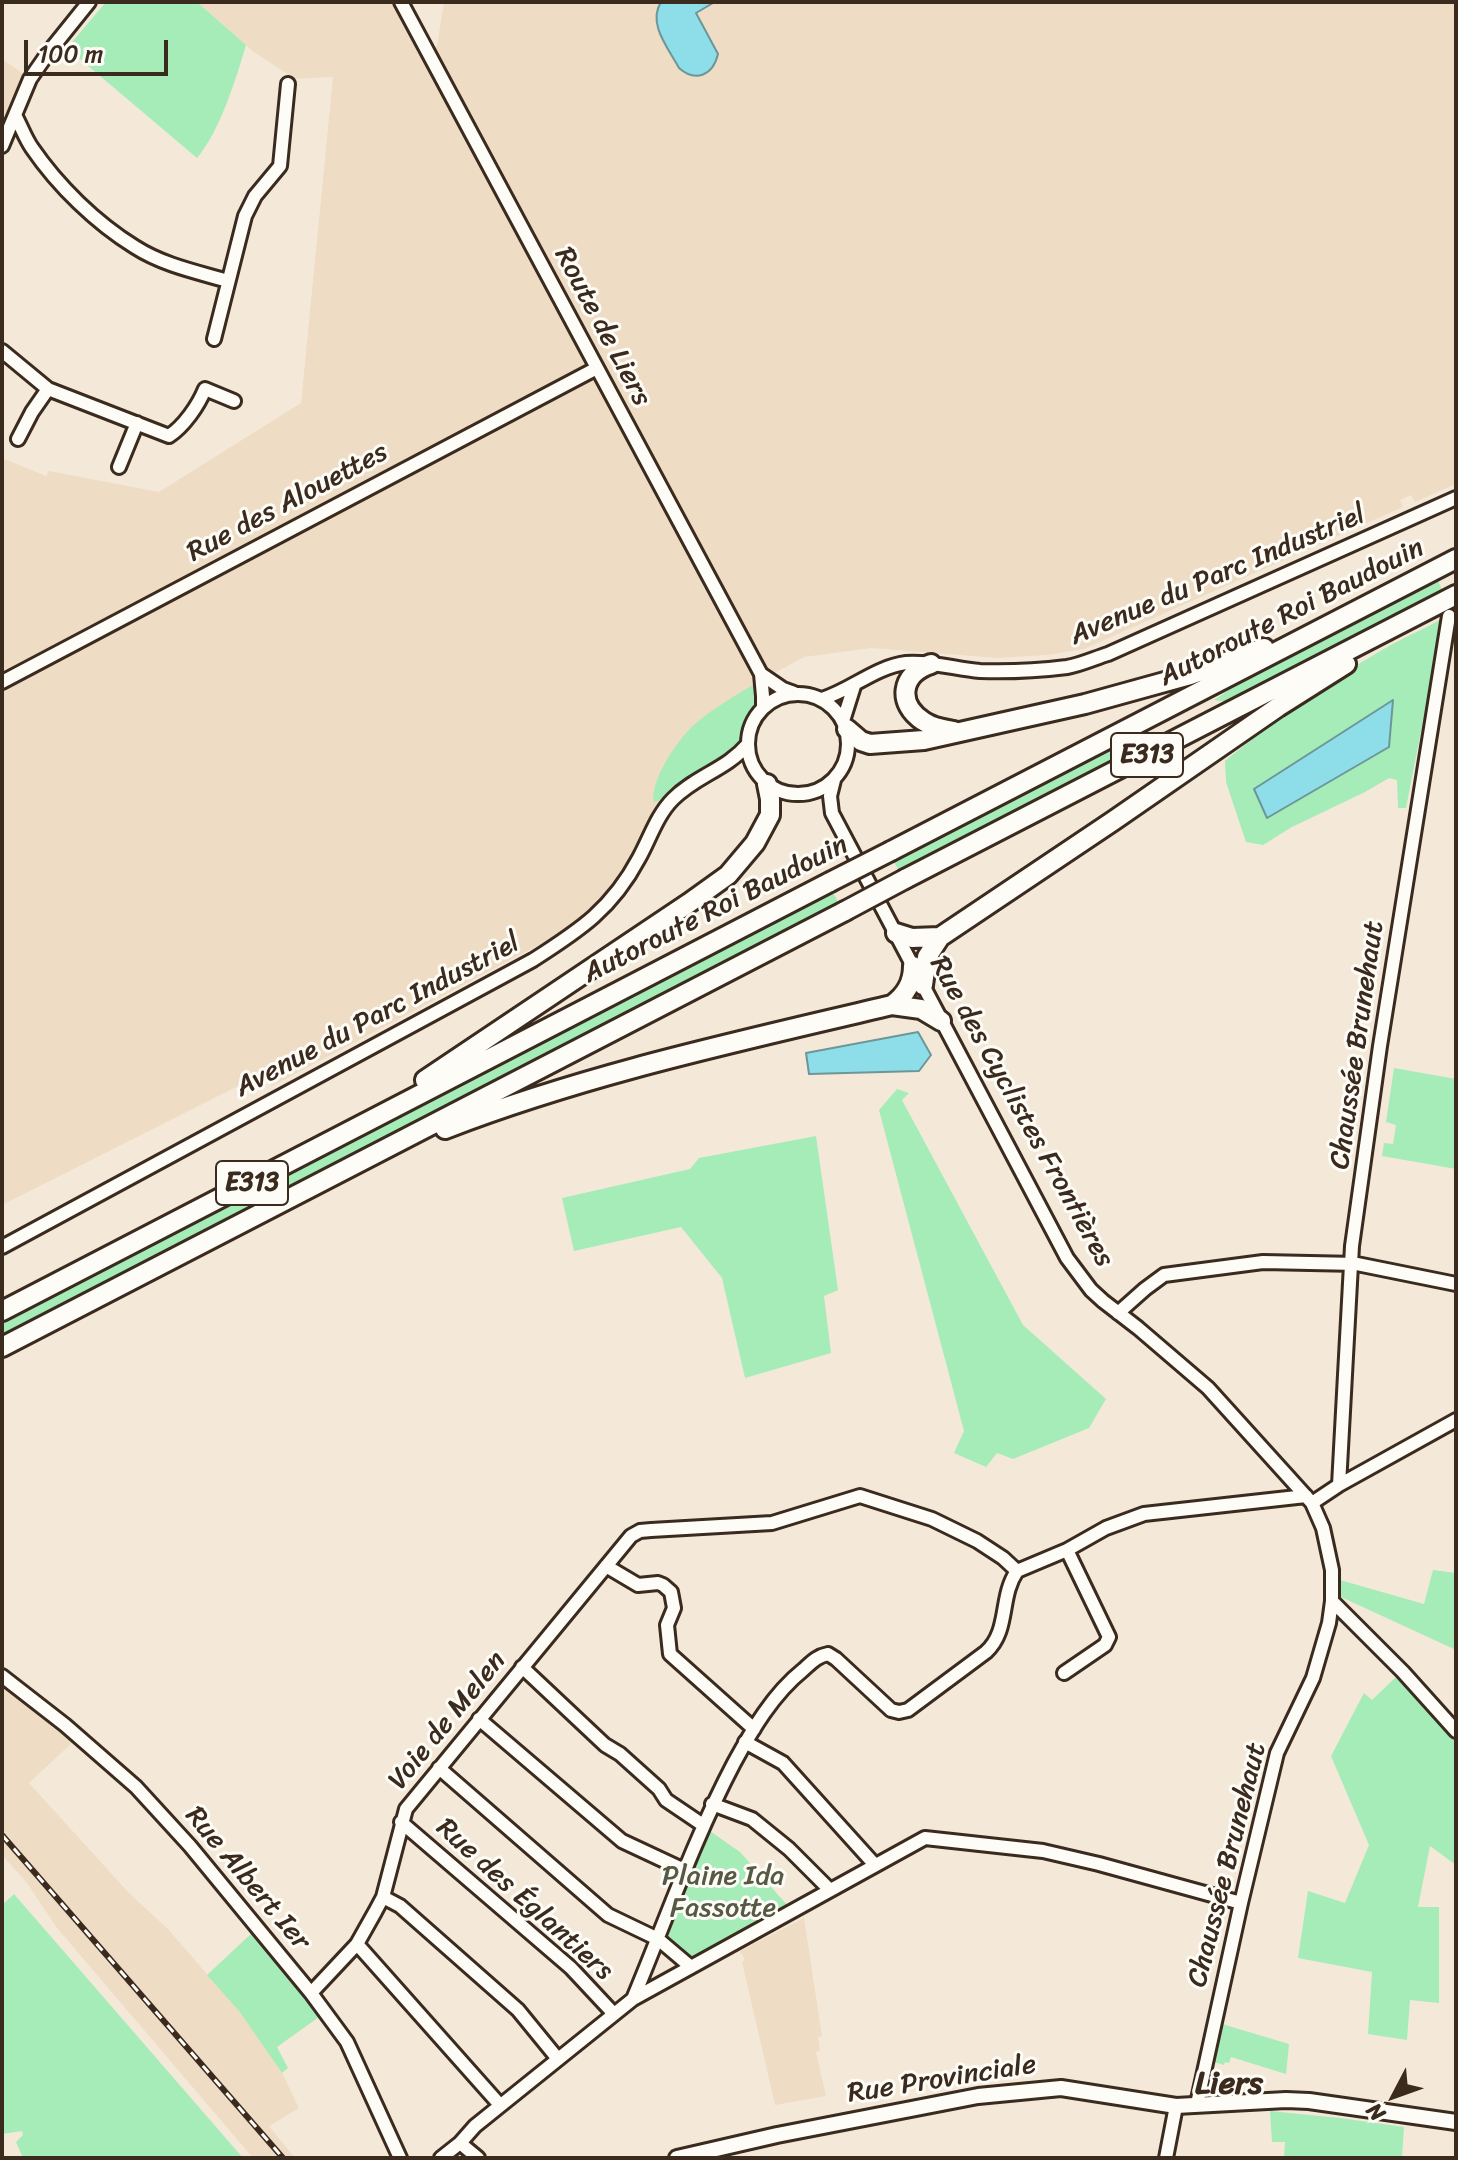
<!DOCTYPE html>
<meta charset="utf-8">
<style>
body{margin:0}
#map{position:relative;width:1458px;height:2160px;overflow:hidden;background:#f4e9d9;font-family:Sriracha,sans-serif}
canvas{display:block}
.frame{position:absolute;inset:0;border:4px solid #3b2a1e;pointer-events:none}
.north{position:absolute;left:1354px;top:2056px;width:80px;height:80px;-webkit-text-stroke:6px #fdfcf7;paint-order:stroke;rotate:229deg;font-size:22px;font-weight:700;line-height:32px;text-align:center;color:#3b2a1e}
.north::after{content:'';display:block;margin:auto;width:28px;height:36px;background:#3b2a1e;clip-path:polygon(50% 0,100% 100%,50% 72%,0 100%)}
.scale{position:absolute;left:24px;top:40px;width:144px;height:36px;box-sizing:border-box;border:4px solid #3b2a1e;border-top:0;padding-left:10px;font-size:24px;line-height:28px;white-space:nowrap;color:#3b2a1e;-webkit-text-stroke:6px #fdfcf7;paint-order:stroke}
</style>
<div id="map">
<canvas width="1458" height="2160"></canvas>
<div class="frame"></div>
<div class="north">N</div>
<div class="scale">100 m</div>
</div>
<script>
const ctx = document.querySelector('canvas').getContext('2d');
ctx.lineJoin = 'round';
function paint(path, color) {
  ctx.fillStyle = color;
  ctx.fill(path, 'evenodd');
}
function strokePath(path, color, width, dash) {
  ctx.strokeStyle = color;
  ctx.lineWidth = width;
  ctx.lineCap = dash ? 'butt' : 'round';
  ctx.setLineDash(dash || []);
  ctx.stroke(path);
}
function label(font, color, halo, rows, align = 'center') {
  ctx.font = font + ' Sriracha,sans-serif';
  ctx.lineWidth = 6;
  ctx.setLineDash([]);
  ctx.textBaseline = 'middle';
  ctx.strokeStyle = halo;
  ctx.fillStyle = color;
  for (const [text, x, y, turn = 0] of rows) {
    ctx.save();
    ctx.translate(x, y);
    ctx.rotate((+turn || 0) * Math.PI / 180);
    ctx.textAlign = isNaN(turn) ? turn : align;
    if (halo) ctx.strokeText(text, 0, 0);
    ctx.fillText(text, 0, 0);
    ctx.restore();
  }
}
const built = new Path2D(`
 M 197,2 L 394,2 L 423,55 L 437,46 L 444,2 L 1456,2 L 1456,484 L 1415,502 L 1411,495 L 1400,500 L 1403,507 L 1084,649 L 1047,655 L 997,658 L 871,648 L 804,657 L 758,682 L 654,802 L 662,800 L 649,822 L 635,858 L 604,902 L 567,930 L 272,1086 L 266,1076 L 254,1078 L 2,1205 L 2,458 L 46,476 L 49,471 L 159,492 L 301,403 L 333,77 L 295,79 L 254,52 Z
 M 2,59 L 25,75 L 2,130 Z
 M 2,1686 L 74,1741 L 29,1783 L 129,1893 L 168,1929 L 239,2011 L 282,2073 L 299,2108 L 269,2126 L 295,2158 L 253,2158 L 57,1928 L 27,1883 L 2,1855 Z
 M 804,1918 L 822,2036 L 818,2037 L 820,2051 L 816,2052 L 826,2096 L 775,2105 L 742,1962 L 745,1960 L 740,1951 Z`);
const green = new Path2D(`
 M 106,2 L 197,2 L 246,45 C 236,79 220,131 197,158 L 67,48 Z
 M 1436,576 L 1444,594 L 1234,703 L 1214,700 L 1260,669 Z
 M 1443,618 L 1406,808 L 1398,808 L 1397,780 L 1389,778 L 1365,792 L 1292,827 L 1263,845 L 1246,842 L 1226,782 L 1225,761 C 1275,720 1327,682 1382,650 C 1402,638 1423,630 1443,618 Z
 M 758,682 L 760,699 L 743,726 L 738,749 L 728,759 L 718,761 L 697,772 L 683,781 L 662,800 L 654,802 C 649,782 678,739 694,725 C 712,709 736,695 758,682 Z
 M 1155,731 L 1125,758 L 901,875 L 892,858 L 1088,758 Z
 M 832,890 L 840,906 L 2,1340 L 2,1319 Z
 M 1394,1068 L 1456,1079 L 1456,1169 L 1382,1156 L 1384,1143 L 1393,1144 L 1396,1125 L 1386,1122 Z
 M 897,1089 L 909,1093 L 902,1100 L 1023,1325 L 1106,1399 L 1089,1428 L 1013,1459 L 997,1453 L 986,1467 L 954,1453 L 964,1431 L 879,1110 Z
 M 816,1136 L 838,1290 L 824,1296 L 831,1353 L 745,1378 L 722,1278 L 681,1227 L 574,1251 L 562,1198 L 690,1169 L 699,1158 Z
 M 1433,1570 L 1456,1573 L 1456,1650 L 1341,1597 L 1340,1580 L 1424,1604 Z
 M 1399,1674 L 1456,1739 L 1456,1865 L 1430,1846 L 1418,1907 L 1439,1907 L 1439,2003 L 1410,2000 L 1407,2040 L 1368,2034 L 1372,1972 L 1298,1958 L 1308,1891 L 1345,1903 L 1369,1845 L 1331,1756 L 1364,1693 L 1372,1700 Z
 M 704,1827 L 740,1852 L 789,1907 C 770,1914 747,1923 733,1938 L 692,1958 C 680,1956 669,1945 667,1933 Z
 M 14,1894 L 243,2158 L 23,2158 L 16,2142 L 23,2135 L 22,2131 L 2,2134 L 2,1905 Z
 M 253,1932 L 319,2017 L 277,2047 L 288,2068 L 282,2073 L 239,2011 L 207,1975 Z
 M 1222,2024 L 1289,2044 L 1286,2074 L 1231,2057 L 1229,2063 L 1225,2062 L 1224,2065 L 1214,2062 Z
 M 1270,2111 L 1340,2118 L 1404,2127 L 1402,2158 L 1284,2158 L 1285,2142 L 1272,2142 Z`);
const water = new Path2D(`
 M 661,2 L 713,3 L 696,13 L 718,54 C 713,75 696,83 679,68 C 669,49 647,24 661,2 Z
 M 1393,700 L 1389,747 L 1267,818 L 1254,789 Z
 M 918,1032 L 931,1055 L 919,1071 L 809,1074 L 806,1053 Z`);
const minor = new Path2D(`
 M 401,2 L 761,674 L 763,696 L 763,708
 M 15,115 C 21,126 25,138 32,148 C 58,186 96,223 135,247 C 163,265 197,272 228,281
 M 2,146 L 30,79 L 48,53 L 89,2
 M 214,339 L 245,216 L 255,196 L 280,166 L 288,84
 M 2,351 L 48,389 L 169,436 C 184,426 198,406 205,389 L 234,401
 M 18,439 L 32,412 L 48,389
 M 119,467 L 137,423
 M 761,674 L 783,689 L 794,693
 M 2,682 L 597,368
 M748 744a50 50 0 1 1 100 0a50 50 0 1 1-100 0Z
 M 822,699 C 851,690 875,667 906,663 C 931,661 956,669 980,671 C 1005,672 1042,670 1067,667 C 1080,665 1095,658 1108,654 L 1456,498
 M 843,721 L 854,686
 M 834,780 L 830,796 L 832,813 L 1067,1258 L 1091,1290 L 1103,1301 L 1138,1328 L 1208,1388 L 1312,1503 L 1323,1528 L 1332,1570 L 1332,1601 L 1329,1623 L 1313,1678 L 1277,1753 L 1241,1903 L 1197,2104
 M 2,1247 L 533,960 C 580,930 612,909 639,858 C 650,838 657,815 673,799 C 697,775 726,770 748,744
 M 1118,1313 L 1145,1289 L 1164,1275 L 1263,1262 L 1357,1264 L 1456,1284
 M 1339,1485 L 1352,1246 L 1380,1046 L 1449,616
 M 1312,1503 L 1339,1485 L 1456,1420
 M 606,1566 L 638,1585 L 658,1583 L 663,1585 L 671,1592 L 674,1608 L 667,1625 L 670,1654 L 754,1729
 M 1332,1601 L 1403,1672 L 1456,1731
 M 522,1667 L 605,1745 L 620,1754 L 659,1789 L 666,1800 L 703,1825
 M 1064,1673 L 1105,1645 L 1109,1637 L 1067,1550
 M 2,1676 L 65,1725 L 136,1787 L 190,1846 L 311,1993 L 347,2042 L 400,2158
 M 479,1719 L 622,1841 L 684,1870
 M 745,1742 L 783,1763 L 875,1865
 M 439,1768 L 608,1915 L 658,1939 L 691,1967
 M 712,1804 L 752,1819 L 789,1849 L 830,1890
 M 401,1822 L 571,1968 L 614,2014
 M 383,1897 L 400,1906 L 518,2010 L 558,2059
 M 357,1944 L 500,2105
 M 311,1993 L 357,1944 L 375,1912 L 383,1897 L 406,1809 L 631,1536 L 640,1531 L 651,1530 L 772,1523 L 860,1496 L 932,1519 L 977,1541 L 1003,1558 L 1017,1571 L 1067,1550 L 1106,1528 L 1144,1514 L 1306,1496
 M 633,1999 C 666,1920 694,1839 734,1763 C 752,1730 773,1694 803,1670 C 811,1663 817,1656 828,1654 L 836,1659 L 891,1710 L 899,1712 L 908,1710 L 986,1652 C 1010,1630 999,1597 1017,1571
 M 460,2143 L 478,2158
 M 441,2158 L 460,2143 L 475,2126 L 633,1999 L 925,1838 L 1043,1851 L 1099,1864 L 1241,1903
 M 1166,2158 L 1176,2106`);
const major = new Path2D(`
 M 677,2158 L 777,2135 L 978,2096 L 1061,2088 L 1176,2106 L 1286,2100 L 1309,2101 L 1456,2122`);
const highway = new Path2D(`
 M 931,664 C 900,674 897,704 923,721 C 933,728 943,729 954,731
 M 847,729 L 861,741 L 870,744 L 924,740 L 1085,704 L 1190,675 L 1264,648
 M 891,851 L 1456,559
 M 905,879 L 1456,595
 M 896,933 L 912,938 L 940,937
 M 923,985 L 927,957 L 940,937 L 1113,821 L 1278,707 L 1346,664
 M 892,1005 C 906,995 913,983 913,966
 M 425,1080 L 689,903 L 728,875 L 755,843 L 770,815 L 770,799 L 767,784
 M 445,1129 C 590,1073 741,1041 892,1005 L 921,1009 L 941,1021
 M 2,1311 L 830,882
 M 2,1347 L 845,911`);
const rail = new Path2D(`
 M 2,1835 L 283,2158`);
const highwayBridge = new Path2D(`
 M 830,882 L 891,851
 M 845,911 L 905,879`);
const shields = [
 [1147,755,72],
 [252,1183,72]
];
const shieldNames = [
 ["E313",1147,755],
 ["E313",252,1183]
];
const streetNames = [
 ["Route de Liers",602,327,62],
 ["Rue des Alouettes",288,503,-28],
 ["Avenue du Parc Industriel",1218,576,-23],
 ["Autoroute Roi Baudouin",1292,613,-27],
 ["Autoroute Roi Baudouin",716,910,-27],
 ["Avenue du Parc Industriel",378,1016,-28],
 ["Chaussée Brunehaut",1358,1045,-82],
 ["Rue des Cyclistes Frontières",1021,1112,61],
 ["Voie de Melen",448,1721,-51],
 ["Chaussée Brunehaut",1228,1865,-76],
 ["Rue Albert Ier",247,1879,50],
 ["Rue des Églantiers",524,1900,42],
 ["Rue Provinciale",942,2080,-9]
];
const parkNames = [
 ["Plaine Ida",723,1877],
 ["Fassotte",723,1909]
];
const quarterNames = [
 ["Liers",1229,2085]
];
paint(built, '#eedcc4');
paint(green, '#a5ecb8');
paint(water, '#8edeea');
strokePath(water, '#6d9698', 2);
strokePath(minor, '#3b2a1e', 18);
strokePath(major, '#3b2a1e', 20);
strokePath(highway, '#3b2a1e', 24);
strokePath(minor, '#fdfcf7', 12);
strokePath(major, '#fdfcf7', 14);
strokePath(highway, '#fdfcf7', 18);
strokePath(rail, '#3b2a1e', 6);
strokePath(rail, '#fdfcf7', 3, [9]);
strokePath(highwayBridge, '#3b2a1e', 24, []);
strokePath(highwayBridge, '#fdfcf7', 18);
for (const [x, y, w] of shields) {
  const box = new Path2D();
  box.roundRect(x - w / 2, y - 22, w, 44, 6);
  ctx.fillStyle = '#fdfcf7';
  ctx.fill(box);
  strokePath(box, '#3b2a1e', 2);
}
label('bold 26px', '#3b2a1e', null, shieldNames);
label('28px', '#3b2a1e', '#fdfcf7', streetNames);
label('28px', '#565a44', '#fdfcf7', parkNames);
label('bold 32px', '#3b2a1e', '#fdfcf7', quarterNames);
</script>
